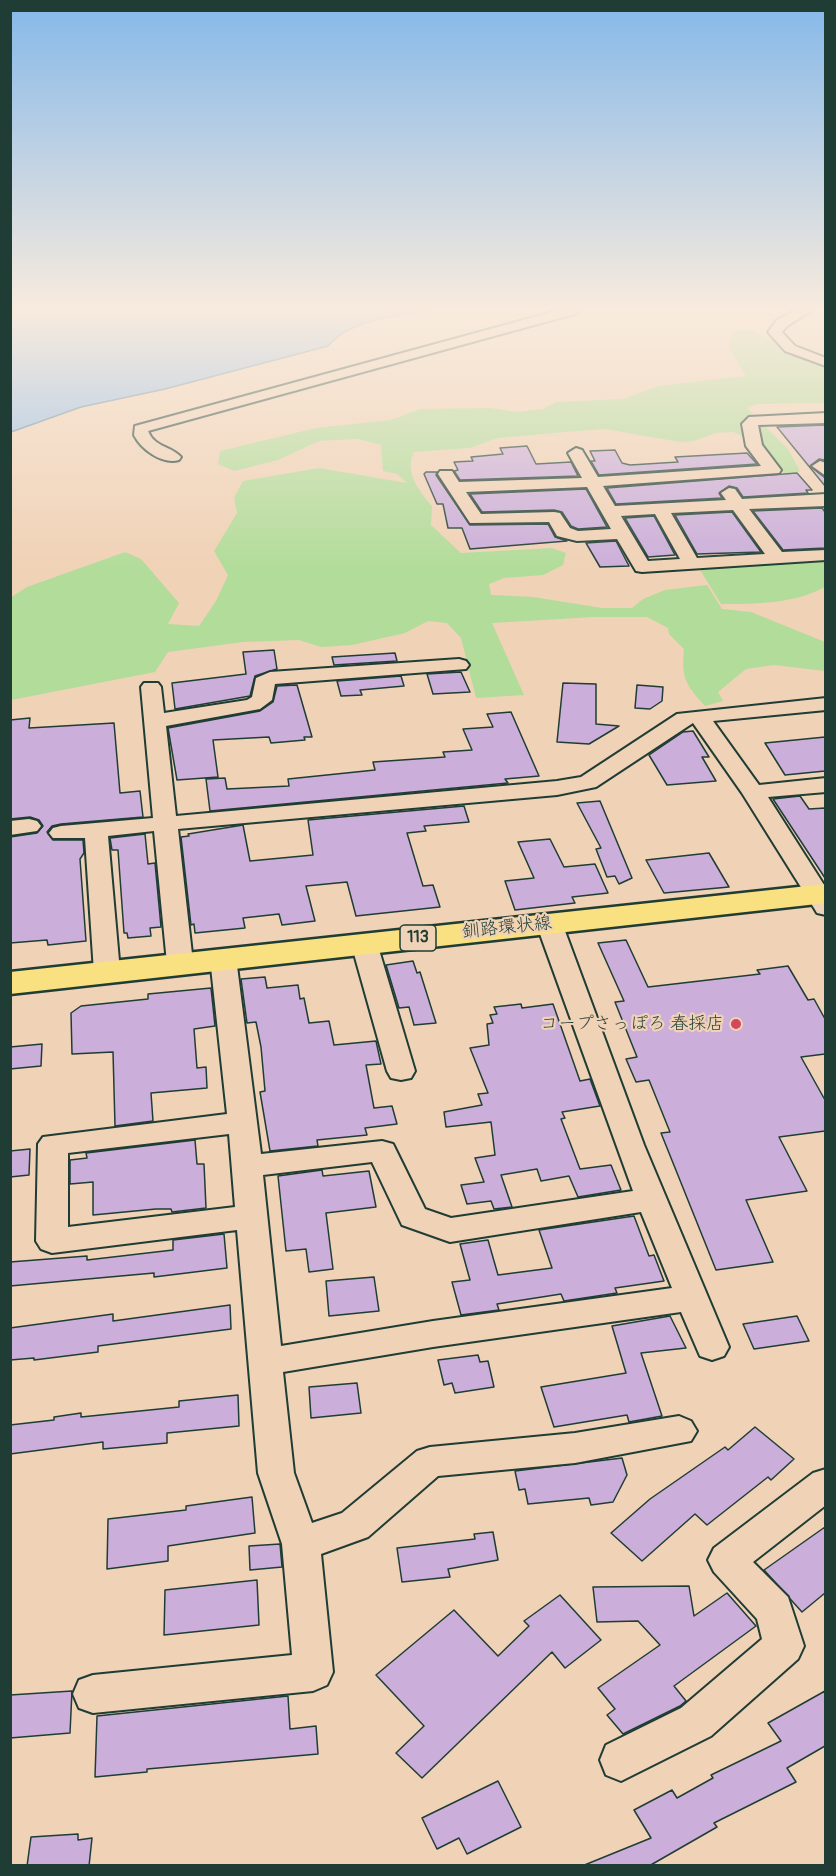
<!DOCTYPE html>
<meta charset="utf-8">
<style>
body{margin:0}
#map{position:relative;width:836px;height:1876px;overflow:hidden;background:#f0d2b6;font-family:Pangolin,sans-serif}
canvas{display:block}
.frame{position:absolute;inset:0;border:12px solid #1f3d34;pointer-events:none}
</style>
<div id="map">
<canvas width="836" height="1876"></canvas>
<div class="frame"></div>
</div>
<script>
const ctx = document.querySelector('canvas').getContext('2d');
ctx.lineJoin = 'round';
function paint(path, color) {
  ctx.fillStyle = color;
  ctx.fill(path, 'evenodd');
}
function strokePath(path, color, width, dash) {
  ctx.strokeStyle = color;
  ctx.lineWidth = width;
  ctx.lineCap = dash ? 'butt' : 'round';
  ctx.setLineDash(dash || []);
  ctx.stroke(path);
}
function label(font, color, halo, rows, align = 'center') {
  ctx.font = font + ' Pangolin,"Klee One",sans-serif';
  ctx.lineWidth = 4.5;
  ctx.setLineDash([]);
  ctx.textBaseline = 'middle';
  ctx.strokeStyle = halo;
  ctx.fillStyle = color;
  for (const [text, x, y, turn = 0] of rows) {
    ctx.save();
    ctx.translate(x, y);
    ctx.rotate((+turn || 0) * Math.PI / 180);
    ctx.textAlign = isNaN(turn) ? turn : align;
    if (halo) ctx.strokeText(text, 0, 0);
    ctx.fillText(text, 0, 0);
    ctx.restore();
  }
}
const green = new Path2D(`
 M 741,329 L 751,330 L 813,362 L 825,365 L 825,403 L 757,404 L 747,408 L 788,449 L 800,471 L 789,475 L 780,471 L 764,446 L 733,432 L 715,433 L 694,441 L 680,442 L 605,429 L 565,432 L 498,438 L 470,448 L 414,452 C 404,472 419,491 432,506 L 431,525 L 461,553 L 552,548 L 566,553 L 563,565 L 543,575 L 504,578 L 489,584 L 491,595 L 533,597 L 602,608 L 632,608 L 643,599 L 665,590 L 707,585 L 722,609 L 751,612 L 825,642 L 825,671 L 774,665 L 746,669 L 718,692 L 723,701 L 705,706 C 686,685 681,678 684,649 L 669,634 L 668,628 L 647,617 L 593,617 L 492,623 L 524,695 L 476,698 L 461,638 L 447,623 L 428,621 L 405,633 L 352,645 L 321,647 L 299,640 L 243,642 L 168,652 L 155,672 L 11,700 L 10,598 L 27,587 L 125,552 L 141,559 L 179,603 L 168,624 L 199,626 L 216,601 L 228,575 L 214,551 L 237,513 L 234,498 L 243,481 L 319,468 L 407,483 L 397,474 L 383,471 L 381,445 L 357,439 L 319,441 L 278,460 L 234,471 L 218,464 L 220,451 L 316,428 L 391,420 L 420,409 L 490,408 L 517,412 L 543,409 L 556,402 L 623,399 L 658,386 L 746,376 L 729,348 L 731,334 Z
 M 825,561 L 825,587 C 794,604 755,604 721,604 L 699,568 Z`);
const water = new Path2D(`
 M 27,310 L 427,310 C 396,316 349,320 328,346 L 165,389 L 81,407 L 11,432 L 11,312 Z`);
const building = new Path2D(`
 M 825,425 L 825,460 L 819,459 L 810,466 L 825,478 L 825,486 L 777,427 Z
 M 527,446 L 536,464 L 571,462 L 578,476 L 460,480 L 454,471 L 458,470 L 454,462 L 473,461 L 471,457 L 503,454 L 500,448 Z
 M 615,450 L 622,463 L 630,465 L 678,462 L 675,457 L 747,453 L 757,464 L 599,475 L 591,461 L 595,461 L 590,451 Z
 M 426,472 L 437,472 L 436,475 L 470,525 L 548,524 L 555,537 L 567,541 L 470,549 L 462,528 L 448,528 L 443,504 L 437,504 L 424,474 Z
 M 797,473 L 812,490 L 806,490 L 808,493 L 743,497 L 737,488 L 729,486 L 719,493 L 722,498 L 616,504 L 607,488 Z
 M 586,489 L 607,527 L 578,529 L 571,526 L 562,512 L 554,510 L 482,512 L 470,494 Z
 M 822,508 L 825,512 L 825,548 L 783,550 L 753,511 Z
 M 732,512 L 761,552 L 697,554 L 675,515 Z
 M 654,516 L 675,555 L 648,557 L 625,518 Z
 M 616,541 L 629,566 L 600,567 L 586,543 Z
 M 274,650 L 277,669 L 255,676 L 250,696 L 175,709 L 172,683 L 246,674 L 243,652 Z
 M 395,653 L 397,661 L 334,665 L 332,657 Z
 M 461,672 L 470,692 L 433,694 L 427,674 Z
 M 401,676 L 404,686 L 360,690 L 362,695 L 341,696 L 337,681 Z
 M 563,683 L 596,684 L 596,724 L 619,726 L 589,744 L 557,742 Z
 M 297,685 L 312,737 L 304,737 L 305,740 L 271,743 L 269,737 L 213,740 L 218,777 L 177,780 L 168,728 L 260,711 L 273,702 L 277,686 Z
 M 637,685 L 663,687 L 662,701 L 650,709 L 635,708 Z
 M 511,712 L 539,776 L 505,779 L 508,783 L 210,811 L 206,779 L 225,778 L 227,789 L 289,786 L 288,779 L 375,770 L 373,762 L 445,757 L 443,752 L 472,750 L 463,729 L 493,727 L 487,714 Z
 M 30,718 L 29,728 L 114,723 L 120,793 L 140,791 L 143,817 L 61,824 L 52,826 L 47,832 L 53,840 L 83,840 L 84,853 L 80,859 L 86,941 L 48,945 L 47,940 L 10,943 L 10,837 L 37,833 L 43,826 L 39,820 L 30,817 L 10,819 L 10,720 Z
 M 693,731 L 709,757 L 702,757 L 716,781 L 667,785 L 649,755 L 683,732 Z
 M 825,737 L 825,771 L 785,775 L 765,743 Z
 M 800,796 L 809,809 L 825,808 L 825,878 L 773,799 Z
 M 600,801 L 632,878 L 619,884 L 615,876 L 607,877 L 596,849 L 601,848 L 577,803 Z
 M 464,806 L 469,822 L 424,826 L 426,831 L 407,833 L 423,886 L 433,885 L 440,907 L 356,916 L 347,882 L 306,886 L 315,921 L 282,925 L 279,914 L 243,918 L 245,928 L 195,933 L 194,924 L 191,925 L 181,837 L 189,836 L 188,834 L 243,825 L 250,861 L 313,855 L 308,820 Z
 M 145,834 L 148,864 L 155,863 L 161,927 L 150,928 L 151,936 L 128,938 L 127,933 L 124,933 L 118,850 L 112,850 L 110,838 Z
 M 550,839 L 564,867 L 595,864 L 608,893 L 572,897 L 575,903 L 515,910 L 505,881 L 534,878 L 518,842 Z
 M 709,853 L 729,887 L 664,893 L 646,860 Z
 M 626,940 L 648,987 L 760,974 L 757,970 L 788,966 L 808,1000 L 814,999 L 825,1019 L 825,1054 L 801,1057 L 825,1100 L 825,1131 L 779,1137 L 807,1191 L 746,1200 L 773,1262 L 716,1270 L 661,1133 L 670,1132 L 649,1080 L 636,1082 L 626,1059 L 637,1057 L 615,1002 L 624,1001 L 598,943 Z
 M 413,961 L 417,973 L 420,972 L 436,1023 L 414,1025 L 409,1007 L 399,1008 L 386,965 Z
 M 265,977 L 267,988 L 298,985 L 300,999 L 304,998 L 309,1023 L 329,1021 L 334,1045 L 376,1041 L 381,1064 L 366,1065 L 374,1108 L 392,1106 L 397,1124 L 365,1128 L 367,1135 L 317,1140 L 318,1146 L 270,1151 L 260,1092 L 265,1091 L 261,1047 L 256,1022 L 247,1023 L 241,979 Z
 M 211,988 L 215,1026 L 194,1029 L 197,1068 L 206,1067 L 207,1088 L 151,1093 L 153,1121 L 115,1126 L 113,1052 L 72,1054 L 71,1013 L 81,1006 L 148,999 L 148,994 Z
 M 521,1004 L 522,1008 L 553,1004 L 580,1081 L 590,1079 L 600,1106 L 562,1112 L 565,1118 L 561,1119 L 580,1169 L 611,1165 L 621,1190 L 578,1197 L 569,1176 L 541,1181 L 537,1169 L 501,1175 L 512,1207 L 494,1209 L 491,1201 L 467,1204 L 461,1185 L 484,1182 L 475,1158 L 495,1155 L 491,1122 L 446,1127 L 444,1112 L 482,1105 L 478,1094 L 488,1093 L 470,1048 L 489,1045 L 487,1024 L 493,1023 L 490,1015 L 497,1014 L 494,1007 Z
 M 42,1044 L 41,1066 L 10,1069 L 10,1047 Z
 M 195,1140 L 197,1164 L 204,1164 L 206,1208 L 172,1212 L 171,1209 L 156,1209 L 93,1215 L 93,1182 L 70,1184 L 70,1160 L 87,1158 L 86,1153 Z
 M 30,1149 L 29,1175 L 10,1177 L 10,1151 Z
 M 322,1170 L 323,1176 L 369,1171 L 376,1207 L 326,1213 L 333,1269 L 309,1272 L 306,1249 L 286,1251 L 278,1176 Z
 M 634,1216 L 649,1256 L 654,1255 L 664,1281 L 615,1288 L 617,1293 L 564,1301 L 561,1294 L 497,1304 L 499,1310 L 461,1315 L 452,1282 L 470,1280 L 460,1244 L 488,1240 L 498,1275 L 552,1268 L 539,1230 Z
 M 224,1234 L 227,1268 L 154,1277 L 154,1273 L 10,1286 L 10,1262 L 87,1256 L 87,1260 L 173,1250 L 173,1240 Z
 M 374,1277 L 379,1311 L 329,1316 L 326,1281 Z
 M 230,1305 L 231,1329 L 98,1346 L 98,1352 L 34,1360 L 34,1358 L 10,1360 L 10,1328 L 113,1314 L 113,1321 Z
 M 670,1316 L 686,1348 L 641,1353 L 662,1416 L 629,1422 L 627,1415 L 554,1427 L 541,1387 L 626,1373 L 612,1326 Z
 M 797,1316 L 809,1341 L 754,1349 L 743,1324 Z
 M 478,1355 L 480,1362 L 488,1361 L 494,1387 L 455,1393 L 452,1383 L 444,1385 L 438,1360 Z
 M 357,1383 L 361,1413 L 311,1418 L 309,1387 Z
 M 238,1395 L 239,1426 L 167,1433 L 167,1443 L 103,1449 L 103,1442 L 10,1454 L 10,1425 L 54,1420 L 54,1417 L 81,1413 L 81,1417 L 179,1407 L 179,1401 Z
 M 755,1427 L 794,1459 L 771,1480 L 768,1477 L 707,1525 L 695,1514 L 642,1561 L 611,1533 L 650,1499 L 725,1447 L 728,1450 Z
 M 622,1458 L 627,1475 L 613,1502 L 591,1505 L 589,1498 L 528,1504 L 525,1489 L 519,1490 L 515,1471 Z
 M 252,1497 L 255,1533 L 168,1546 L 168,1561 L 107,1569 L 108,1519 L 186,1510 L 186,1506 Z
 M 825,1527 L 825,1593 L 802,1612 L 764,1570 Z
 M 493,1532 L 498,1560 L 448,1569 L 450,1577 L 402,1582 L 397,1548 L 475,1539 L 474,1534 Z
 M 280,1544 L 282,1567 L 250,1570 L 249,1546 Z
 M 257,1580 L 259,1625 L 164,1635 L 165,1590 Z
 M 689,1586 L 694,1616 L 727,1593 L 756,1626 L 674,1686 L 686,1701 L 680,1706 L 623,1734 L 607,1715 L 615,1709 L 598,1688 L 660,1645 L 638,1621 L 597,1622 L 593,1587 Z
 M 560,1595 L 601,1640 L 565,1668 L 552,1652 L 422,1778 L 396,1753 L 424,1726 L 376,1675 L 454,1610 L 498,1656 L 529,1626 L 524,1621 Z
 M 72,1691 L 70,1733 L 10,1738 L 10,1695 Z
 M 825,1691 L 825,1746 L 787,1768 L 796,1782 L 714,1823 L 717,1827 L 649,1866 L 582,1866 L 651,1838 L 634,1810 L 672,1790 L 677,1798 L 713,1778 L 711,1775 L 781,1741 L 768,1723 Z
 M 288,1696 L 290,1729 L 316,1726 L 318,1754 L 147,1769 L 147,1772 L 95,1777 L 97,1716 Z
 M 498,1781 L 521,1827 L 467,1854 L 459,1838 L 437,1849 L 422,1818 Z
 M 78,1834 L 78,1840 L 92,1838 L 89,1866 L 27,1866 L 31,1837 Z`);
const street = new Path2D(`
 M 560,310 L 580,310 L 578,313 L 148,431 C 154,447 171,446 181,457 L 179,460 C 162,465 141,449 134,435 L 135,426 Z
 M 796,310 L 812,310 L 787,326 L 782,332 L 795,346 L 826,358 L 826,366 L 785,351 L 768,332 L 777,320 Z
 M 826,413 L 826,423 L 758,425 L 762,445 L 781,470 L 779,473 L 603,486 L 615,506 L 726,500 L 721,493 L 729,488 L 735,489 L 742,499 L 826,494 L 826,506 L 749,509 L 782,552 L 826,550 L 826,560 L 642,572 L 636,571 L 617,539 L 577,541 L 557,536 L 549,522 L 470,523 L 438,474 L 440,471 L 452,471 L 459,482 L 582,478 L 568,453 L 576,448 L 582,450 L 598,477 L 761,466 L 746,446 L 742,424 L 749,417 ZM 587,487 L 611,529 L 578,531 L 570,528 L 560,513 L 554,512 L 481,514 L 466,492 ZM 733,510 L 765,554 L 697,558 L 671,513 ZM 655,514 L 680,559 L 648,561 L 621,516 Z
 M 820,461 L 826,463 L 826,476 L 812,466 Z
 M 459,659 L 466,661 L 469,665 L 466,669 L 275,684 L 272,700 L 260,709 L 166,726 L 176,816 L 557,781 L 581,777 L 677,714 L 826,698 L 826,710 L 713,721 L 759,785 L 826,778 L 826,792 L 768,797 L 826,888 L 826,915 L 817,913 L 814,908 L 742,793 L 693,723 L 596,787 L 557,795 L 178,829 L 193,963 L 189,969 L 180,971 L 171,969 L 167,963 L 154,831 L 108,836 L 120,972 L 116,978 L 107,980 L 98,978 L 94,972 L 85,838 L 53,838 L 49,833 L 53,828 L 61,826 L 153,818 L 141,687 L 144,683 L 158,683 L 161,687 L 164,713 L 247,700 L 252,697 L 256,678 L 270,672 Z
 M 29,819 L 37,821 L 41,826 L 37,831 L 10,835 L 10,821 Z
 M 549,915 L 558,918 L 562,923 L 644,1145 L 729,1347 L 724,1356 L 712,1360 L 700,1356 L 681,1312 L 433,1347 L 283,1372 L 294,1473 L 312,1523 L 342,1513 L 417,1451 L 430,1447 L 575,1433 L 679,1416 L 691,1421 L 697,1431 L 691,1441 L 575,1463 L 438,1476 L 368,1537 L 321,1554 L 333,1672 L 327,1685 L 313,1691 L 93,1713 L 79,1708 L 73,1694 L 79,1680 L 93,1675 L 292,1655 L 282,1544 L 258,1473 L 237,1230 L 52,1253 L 41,1249 L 36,1241 L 38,1144 L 43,1137 L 227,1114 L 210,958 L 214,952 L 223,950 L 232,952 L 236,958 L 261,1154 L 382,1141 L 393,1144 L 425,1209 L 451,1218 L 633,1191 L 536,923 L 540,918 ZM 229,1134 L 235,1207 L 68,1227 L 68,1153 ZM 372,1162 L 402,1225 L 450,1242 L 641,1212 L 672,1288 L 433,1321 L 281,1346 L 263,1175 Z
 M 364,935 L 373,938 L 377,943 L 415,1071 L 411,1078 L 401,1080 L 391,1078 L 387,1071 L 351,943 L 355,938 Z
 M 826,1469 L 826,1505 L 753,1562 L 788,1597 L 804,1646 L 798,1659 L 711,1736 L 621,1781 L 606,1775 L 600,1760 L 606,1745 L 681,1708 L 762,1639 L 757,1619 L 714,1572 L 708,1560 L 714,1548 L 813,1473 Z`);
const primary = new Path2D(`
 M 826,884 L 826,903 L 10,994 L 10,972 Z`);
const markers = [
 [736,1024,6,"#d1495b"]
];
const shields = [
 [418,938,36]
];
const shieldNames = [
 ["113",418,938]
];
const streetNames = [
 ["釧路環状線",507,928,-6]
];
const poiNames = [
 ["コープさっぽろ 春採店",724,1024]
];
paint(green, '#b1dc99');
paint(water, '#92beeb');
strokePath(water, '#648aa2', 1.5);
paint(building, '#cbaeda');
strokePath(building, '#1f3d34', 1.5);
strokePath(street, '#1f3d34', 4);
strokePath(primary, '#1f3d34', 5);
paint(street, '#f0d2b6');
paint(primary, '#f9e181');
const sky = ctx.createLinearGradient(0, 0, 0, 572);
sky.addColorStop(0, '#85b8e9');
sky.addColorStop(0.54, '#f8ebde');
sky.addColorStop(1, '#f8ebde00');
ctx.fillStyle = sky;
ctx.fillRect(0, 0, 836, 572);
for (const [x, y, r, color] of markers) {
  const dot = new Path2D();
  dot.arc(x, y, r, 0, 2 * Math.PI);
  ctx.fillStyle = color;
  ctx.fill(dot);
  strokePath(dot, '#f0d2b6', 2);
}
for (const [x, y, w] of shields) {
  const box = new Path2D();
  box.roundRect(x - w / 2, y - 13, w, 26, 4.5);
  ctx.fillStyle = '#f0d2b6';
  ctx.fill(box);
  strokePath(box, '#1f3d34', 1.5);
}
label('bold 16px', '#1f3d34', null, shieldNames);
label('18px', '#1f3d34', '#f0d2b6', streetNames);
label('18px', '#1f3d34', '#f0d2b6', poiNames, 'right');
</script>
